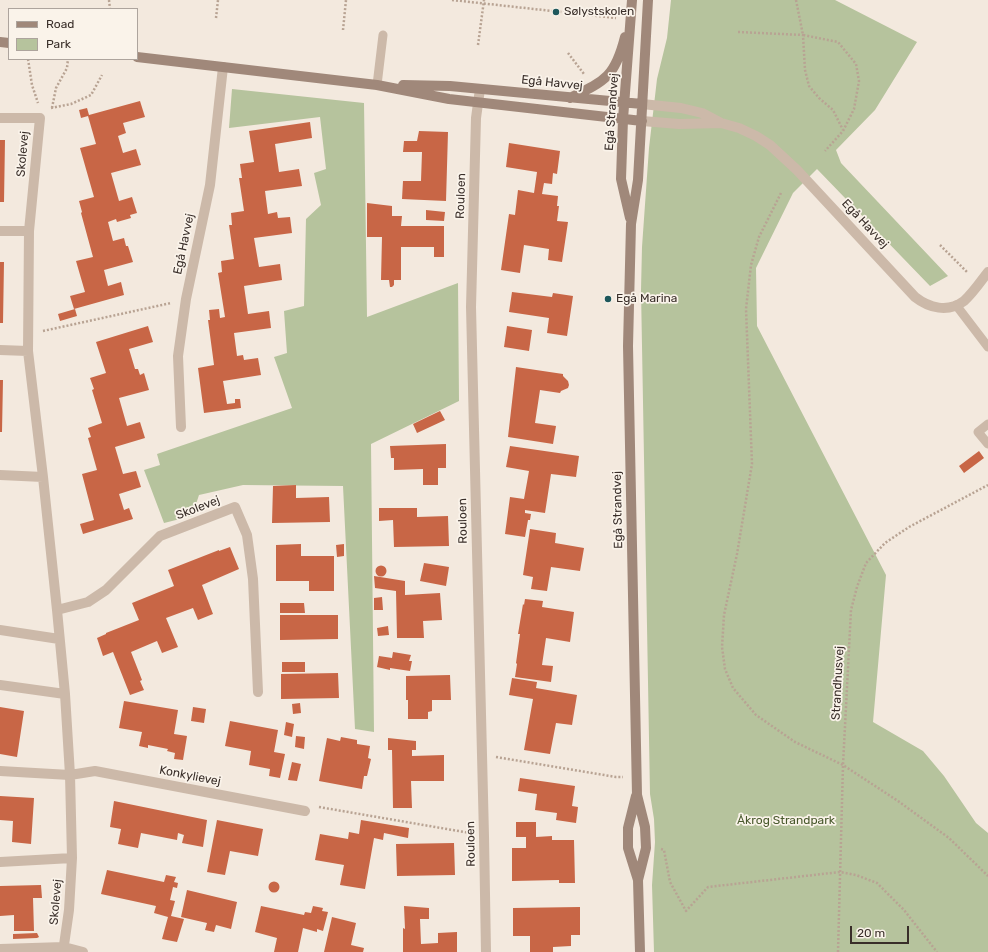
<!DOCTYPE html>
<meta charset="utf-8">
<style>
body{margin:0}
#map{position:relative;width:988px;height:952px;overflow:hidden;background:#f3e9de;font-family:Rubik,sans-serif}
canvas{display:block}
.legend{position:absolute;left:8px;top:8px;width:130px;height:52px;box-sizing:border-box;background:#faf3ea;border:1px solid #ada49d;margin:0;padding:5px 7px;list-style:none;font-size:12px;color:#392e29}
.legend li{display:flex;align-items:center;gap:8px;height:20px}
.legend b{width:20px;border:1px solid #ada49d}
.scale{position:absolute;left:850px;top:926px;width:59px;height:18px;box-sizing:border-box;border:2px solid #392e29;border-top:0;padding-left:5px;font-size:12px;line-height:14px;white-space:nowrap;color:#392e29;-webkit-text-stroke:3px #faf3ea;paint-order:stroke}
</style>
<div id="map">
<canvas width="988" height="952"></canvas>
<ul class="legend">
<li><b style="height:5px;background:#a0887a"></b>Road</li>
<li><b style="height:11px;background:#b6c39d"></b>Park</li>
</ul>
<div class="scale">20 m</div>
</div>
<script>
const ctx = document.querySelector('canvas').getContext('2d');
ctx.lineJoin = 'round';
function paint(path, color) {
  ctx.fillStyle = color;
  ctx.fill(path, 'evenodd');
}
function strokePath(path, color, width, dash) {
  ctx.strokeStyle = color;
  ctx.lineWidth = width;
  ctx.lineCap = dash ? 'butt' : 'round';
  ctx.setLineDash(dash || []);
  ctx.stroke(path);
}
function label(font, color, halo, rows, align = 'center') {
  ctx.font = font + ' Rubik,sans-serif';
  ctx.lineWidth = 3.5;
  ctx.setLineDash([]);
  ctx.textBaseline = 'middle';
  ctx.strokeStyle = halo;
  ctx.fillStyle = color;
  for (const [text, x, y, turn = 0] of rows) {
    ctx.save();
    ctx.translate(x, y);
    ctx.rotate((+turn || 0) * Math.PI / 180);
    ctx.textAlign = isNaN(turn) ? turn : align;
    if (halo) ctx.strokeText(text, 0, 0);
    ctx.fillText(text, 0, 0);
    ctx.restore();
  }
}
const green = new Path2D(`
 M 671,0 L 835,0 L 917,42 L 875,110 L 836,150 L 841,163 L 948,276 L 930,286 L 817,169 L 793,193 L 756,268 L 757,326 L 886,575 L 873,722 L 923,751 L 944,776 L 976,823 L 988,833 L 988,952 L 654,952 L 652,885 L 655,842 L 654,819 L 650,794 L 641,290 L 642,247 L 649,148 L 657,79 L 667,38 Z
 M 232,89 L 364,103 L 367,317 L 458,283 L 459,401 L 371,444 L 374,732 L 355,729 L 343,486 L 243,485 L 199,495 L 192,516 L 164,523 L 144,470 L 160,465 L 157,454 L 292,408 L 274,357 L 287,353 L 284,311 L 304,306 L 306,219 L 321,205 L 314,173 L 326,169 L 320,117 L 229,128 Z`);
const building = new Path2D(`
 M 140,101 L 145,117 L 123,123 L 126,133 L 118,136 L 123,153 L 136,149 L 141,165 L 111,173 L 119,201 L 132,197 L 137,213 L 130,215 L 131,218 L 117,222 L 116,219 L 108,222 L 113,241 L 124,238 L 126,246 L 128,246 L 133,262 L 104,270 L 108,286 L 121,282 L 124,295 L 74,309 L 70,296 L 85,292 L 76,261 L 93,257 L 81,213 L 82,212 L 79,201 L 94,197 L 80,148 L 96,144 L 88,116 L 81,118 L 79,110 L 87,108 L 89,115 Z
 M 310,122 L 312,138 L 275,144 L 279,172 L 299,169 L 302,186 L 265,191 L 268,214 L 277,212 L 278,218 L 290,217 L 292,233 L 254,238 L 259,267 L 280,264 L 282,280 L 244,286 L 248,314 L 269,311 L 271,328 L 234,333 L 237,356 L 243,355 L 244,360 L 258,358 L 261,375 L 223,381 L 227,404 L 235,403 L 235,399 L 240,399 L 241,408 L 204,413 L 198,368 L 214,365 L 208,320 L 210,320 L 209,310 L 219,309 L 220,318 L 225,317 L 218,273 L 222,272 L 221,261 L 234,259 L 229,225 L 232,225 L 231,213 L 244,211 L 239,178 L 242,178 L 240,164 L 254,162 L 249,131 Z
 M 419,131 L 448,132 L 446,201 L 402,199 L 403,181 L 421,181 L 422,152 L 403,152 L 404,141 L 417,141 Z
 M 0,140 L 5,140 L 4,202 L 0,202 Z
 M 509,143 L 560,151 L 557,174 L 553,173 L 552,184 L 544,183 L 542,194 L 558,196 L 557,206 L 559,206 L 557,221 L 568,222 L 562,262 L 548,260 L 549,249 L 524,245 L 520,273 L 501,270 L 509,214 L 515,215 L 518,190 L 534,193 L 537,172 L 506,167 Z
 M 367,203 L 392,206 L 392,216 L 402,216 L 401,226 L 444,226 L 444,257 L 434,257 L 434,247 L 401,247 L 401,280 L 394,280 L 394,285 L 392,287 L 390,287 L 389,280 L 381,280 L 382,237 L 367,237 Z
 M 426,210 L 445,212 L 444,221 L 426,220 Z
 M 0,262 L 4,262 L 3,323 L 0,323 Z
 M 512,292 L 552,297 L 553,293 L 573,296 L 567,336 L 547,333 L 549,318 L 509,312 Z
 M 75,309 L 77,316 L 60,321 L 58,314 Z
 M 148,326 L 153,342 L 129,349 L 135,369 L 138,369 L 140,375 L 144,373 L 149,390 L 119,398 L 127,426 L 140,422 L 145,438 L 115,447 L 123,474 L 136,471 L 141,487 L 119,494 L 124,510 L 129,508 L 133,519 L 83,534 L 80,524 L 94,520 L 82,474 L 97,470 L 88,438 L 91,437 L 88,428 L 102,423 L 92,390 L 94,389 L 90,378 L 106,373 L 96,342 Z
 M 507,326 L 532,330 L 529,351 L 504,347 Z
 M 516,367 L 563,374 L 563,376 L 568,381 L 569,385 L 568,388 L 561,391 L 560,393 L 540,390 L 535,423 L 556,426 L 553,444 L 508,437 Z
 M 0,380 L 3,380 L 2,432 L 0,432 Z
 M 440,411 L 445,420 L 417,433 L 413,424 Z
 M 446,444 L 446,468 L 438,468 L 438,485 L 423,485 L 423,469 L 394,470 L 394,458 L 391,458 L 390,446 Z
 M 510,446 L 579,456 L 576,477 L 551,474 L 545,513 L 525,510 L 525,513 L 531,514 L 530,520 L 528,520 L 525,537 L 505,534 L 510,497 L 524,499 L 529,471 L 506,467 Z
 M 979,451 L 984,458 L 964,473 L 959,466 Z
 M 296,485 L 296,498 L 329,497 L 330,522 L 272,523 L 273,486 Z
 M 379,508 L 417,508 L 417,517 L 448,516 L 449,546 L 394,547 L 393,520 L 379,521 Z
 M 530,529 L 556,533 L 555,543 L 584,548 L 580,571 L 551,567 L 547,591 L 531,589 L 533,577 L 523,575 Z
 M 301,544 L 301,556 L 334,556 L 334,591 L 309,591 L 309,581 L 276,581 L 276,545 Z
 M 344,544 L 344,556 L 337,557 L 336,545 Z
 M 230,547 L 239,569 L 202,585 L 213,614 L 198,620 L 193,608 L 166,618 L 178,647 L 162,653 L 157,641 L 131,652 L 142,680 L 140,681 L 144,690 L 130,695 L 113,652 L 103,656 L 97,638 L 106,634 L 106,633 L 139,620 L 132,603 L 174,586 L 168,570 L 219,550 L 219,551 Z
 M 424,563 L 449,567 L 446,586 L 420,581 Z
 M375.5 571a5.5 5.5 0 1 1 11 0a5.5 5.5 0 1 1-11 0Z
 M 374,576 L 405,581 L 405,595 L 440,593 L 442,620 L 423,621 L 424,638 L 397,638 L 396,591 L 375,588 Z
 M 382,597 L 383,610 L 374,610 L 374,598 Z
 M 525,599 L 543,601 L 542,607 L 574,612 L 570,642 L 546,638 L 542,665 L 553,666 L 551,682 L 515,677 L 517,664 L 516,663 L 520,634 L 518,634 L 523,604 L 524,605 Z
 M 280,603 L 304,603 L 305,613 L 280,613 Z
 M 280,615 L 338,615 L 338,639 L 280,640 Z
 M 388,626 L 389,635 L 378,636 L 377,628 Z
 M 393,652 L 411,655 L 409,661 L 412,661 L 410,671 L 390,668 L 390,670 L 377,667 L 379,656 L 392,658 Z
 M 282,662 L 305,662 L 305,672 L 282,672 Z
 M 338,673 L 339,698 L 281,699 L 281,674 Z
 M 450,675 L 451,700 L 432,700 L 432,711 L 428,712 L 428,719 L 408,719 L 408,700 L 406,700 L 406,676 Z
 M 512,678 L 537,682 L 536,688 L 577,695 L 572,725 L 556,723 L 550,754 L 524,750 L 533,699 L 509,695 Z
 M 124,701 L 178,710 L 174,734 L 187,736 L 183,760 L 174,759 L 175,753 L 167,751 L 168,749 L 148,745 L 148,748 L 139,746 L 142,732 L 119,728 Z
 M 300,703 L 301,713 L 293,714 L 292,704 Z
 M 0,707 L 24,711 L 17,757 L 0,754 Z
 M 193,707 L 206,709 L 204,723 L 191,721 Z
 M 230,721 L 278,730 L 274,752 L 285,754 L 280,778 L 269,776 L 270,769 L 249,765 L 251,751 L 225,746 Z
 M 286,722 L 294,724 L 292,737 L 284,735 Z
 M 296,736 L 305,737 L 304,749 L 295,747 Z
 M 341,737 L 357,740 L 357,744 L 370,746 L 368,758 L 371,759 L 367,776 L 364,776 L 362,789 L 319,781 L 327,738 L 340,741 Z
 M 388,738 L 416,741 L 416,750 L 412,750 L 412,756 L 444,755 L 444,781 L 411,781 L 412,808 L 393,808 L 392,750 L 388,750 Z
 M 292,762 L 301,764 L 297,781 L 288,780 Z
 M 520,778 L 575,786 L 572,806 L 578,807 L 576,823 L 556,820 L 557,813 L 535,810 L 537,794 L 518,791 Z
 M 0,796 L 34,798 L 31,844 L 12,842 L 13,821 L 0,820 Z
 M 114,801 L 207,820 L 203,847 L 182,843 L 184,835 L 178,833 L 177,840 L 141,833 L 138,848 L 118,844 L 121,829 L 110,827 Z
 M 217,820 L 263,829 L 258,856 L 230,851 L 225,875 L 207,872 Z
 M 361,820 L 409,828 L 408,838 L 384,833 L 383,840 L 374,838 L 365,889 L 340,885 L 344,865 L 315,860 L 320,834 L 348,839 L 349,832 L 359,834 Z
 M 516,822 L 536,822 L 536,837 L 552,836 L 552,840 L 574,840 L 575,883 L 559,883 L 559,880 L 512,881 L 512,848 L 526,848 L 526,837 L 516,837 Z
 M 454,843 L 455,875 L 397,876 L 396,844 Z
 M 107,870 L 164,882 L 166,875 L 176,877 L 174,882 L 178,883 L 177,888 L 173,887 L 170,900 L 175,901 L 171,916 L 184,919 L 177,942 L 162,939 L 168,917 L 154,913 L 156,906 L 101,894 Z
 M268.5 887a5.5 5.5 0 1 1 11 0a5.5 5.5 0 1 1-11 0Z
 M 41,885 L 42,898 L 33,898 L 34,931 L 14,931 L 14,915 L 0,916 L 0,886 Z
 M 187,890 L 237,902 L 231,929 L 216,925 L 214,932 L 205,930 L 207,923 L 181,917 Z
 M 261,906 L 304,915 L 305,912 L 311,913 L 313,906 L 323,908 L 322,911 L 328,912 L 323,931 L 317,929 L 317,932 L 303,928 L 298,952 L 274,952 L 277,938 L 255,932 Z
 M 404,906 L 429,908 L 429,919 L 420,919 L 421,944 L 438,943 L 438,933 L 457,932 L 457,952 L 403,952 L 403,928 L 405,929 Z
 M 580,907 L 580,935 L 571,935 L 571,946 L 553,947 L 553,952 L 530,952 L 530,936 L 513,936 L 513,908 Z
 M 332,917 L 356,923 L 351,945 L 364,948 L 363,952 L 324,952 Z
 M 37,933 L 39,937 L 37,938 L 13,939 L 13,934 Z`);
const path = new Path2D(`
 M 109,0 L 110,9
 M 452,0 L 616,18
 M 796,0 L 803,35 L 838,42 L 856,64 L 859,81 L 854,109 L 843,131 L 825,151
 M 216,18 L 218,0
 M 343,30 L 346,0
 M 738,32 L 803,35 L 805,70 L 809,86 L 819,98 L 833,110 L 843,130
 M 478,45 L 484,0
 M 568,53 L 584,74
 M 28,59 L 32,85 L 38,103
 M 51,108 L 71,104 L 91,95 L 102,75
 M 52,108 L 56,88 L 67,68 L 68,59
 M 781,193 L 759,237 L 751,265 L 746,309 L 752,464 L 737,554 L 724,615 L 722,647 L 725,669 L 733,688 L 756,715 L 795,742 L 843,765 L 898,801 L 949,838 L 988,876
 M 940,245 L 968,273
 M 43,331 L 171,303
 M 496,757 L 616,777 L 623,777
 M 319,807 L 470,833
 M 661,849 L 664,850 L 670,882 L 686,911 L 708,887 L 840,872 L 856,875 L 877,883 L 904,910 L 937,952
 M 838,952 L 843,765 L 851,610 L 857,587 L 866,563 L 885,543 L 909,527 L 988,485`);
const lane = new Path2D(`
 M 377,85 L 383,35
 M 956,305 L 988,347
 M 988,424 L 978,432 L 988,444`);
const street = new Path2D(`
 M 480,89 L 476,118 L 471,307 L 484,836 L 486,952
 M 642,104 L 681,108 L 702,113 L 721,123 L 739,128 L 756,136 L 770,145 L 797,170 L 915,297 C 929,308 948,313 964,301 C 973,293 981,281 988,272
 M 0,118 L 40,118 L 29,231 L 28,351 L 43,477 L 57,610 L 65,694 L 70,775 L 72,858 L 69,910 L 63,952
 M 642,121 L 679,124 L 721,123
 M 0,231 L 29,231
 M 0,350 L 28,351
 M 181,427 L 178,356 L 186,299 L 210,185 L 223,67
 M 0,475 L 43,477
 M 57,610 L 88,602 L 106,590 L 160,536 L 235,507 L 247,535 L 253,579 L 258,692
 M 0,630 L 59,639
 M 0,685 L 65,694
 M 0,771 L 70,775 L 95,771 L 305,811
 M 0,862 L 72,858
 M 0,949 L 64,947 L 83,952`);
const secondary = new Path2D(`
 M 0,42 L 9,43
 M 137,57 L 377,85 L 449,99 L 642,121
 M 403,85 L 450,86 L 642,104
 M 570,98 C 605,81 615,77 625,37
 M 630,218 L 621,179 L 623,119 L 632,0
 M 636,796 L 628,828 L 628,848 L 638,880
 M 640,952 L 638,880 L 646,848 L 645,827 L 637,795 L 628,346 L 631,224 L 638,180 L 648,0`);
const markers = [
 [556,12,4,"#1d575b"],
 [608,299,4,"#1d575b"]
];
const poiNames = [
 ["Sølystskolen",564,12],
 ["Egå Marina",616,299]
];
const streetNames = [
 ["Egå Havvej",552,83,6],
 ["Egå Strandvej",612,112,-86],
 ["Skolevej",23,154,-85],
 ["Rouloen",461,196,-88],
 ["Egå Havvej",865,224,47],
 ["Egå Havvej",184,244,-78],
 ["Skolevej",198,508,-21],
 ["Egå Strandvej",618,510,-91],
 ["Rouloen",463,521,-91],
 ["Strandhusvej",838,683,-87],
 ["Konkylievej",190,776,11],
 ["Rouloen",471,844,-91],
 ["Skolevej",56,902,-85]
];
const parkNames = [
 ["Åkrog Strandpark",786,821]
];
paint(green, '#b6c39d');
paint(building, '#c86646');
strokePath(path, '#b8a393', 2.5, [2, 2]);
strokePath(lane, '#ccb9a9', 9);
strokePath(street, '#ccb9a9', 10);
strokePath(secondary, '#a0887a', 10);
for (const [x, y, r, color] of markers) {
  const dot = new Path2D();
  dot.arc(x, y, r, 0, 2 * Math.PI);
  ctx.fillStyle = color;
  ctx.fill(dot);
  strokePath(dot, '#faf3ea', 1.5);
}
label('12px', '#392e29', '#faf3ea', poiNames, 'left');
label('12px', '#392e29', '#faf3ea', streetNames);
label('12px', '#48582c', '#faf3ea', parkNames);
</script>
